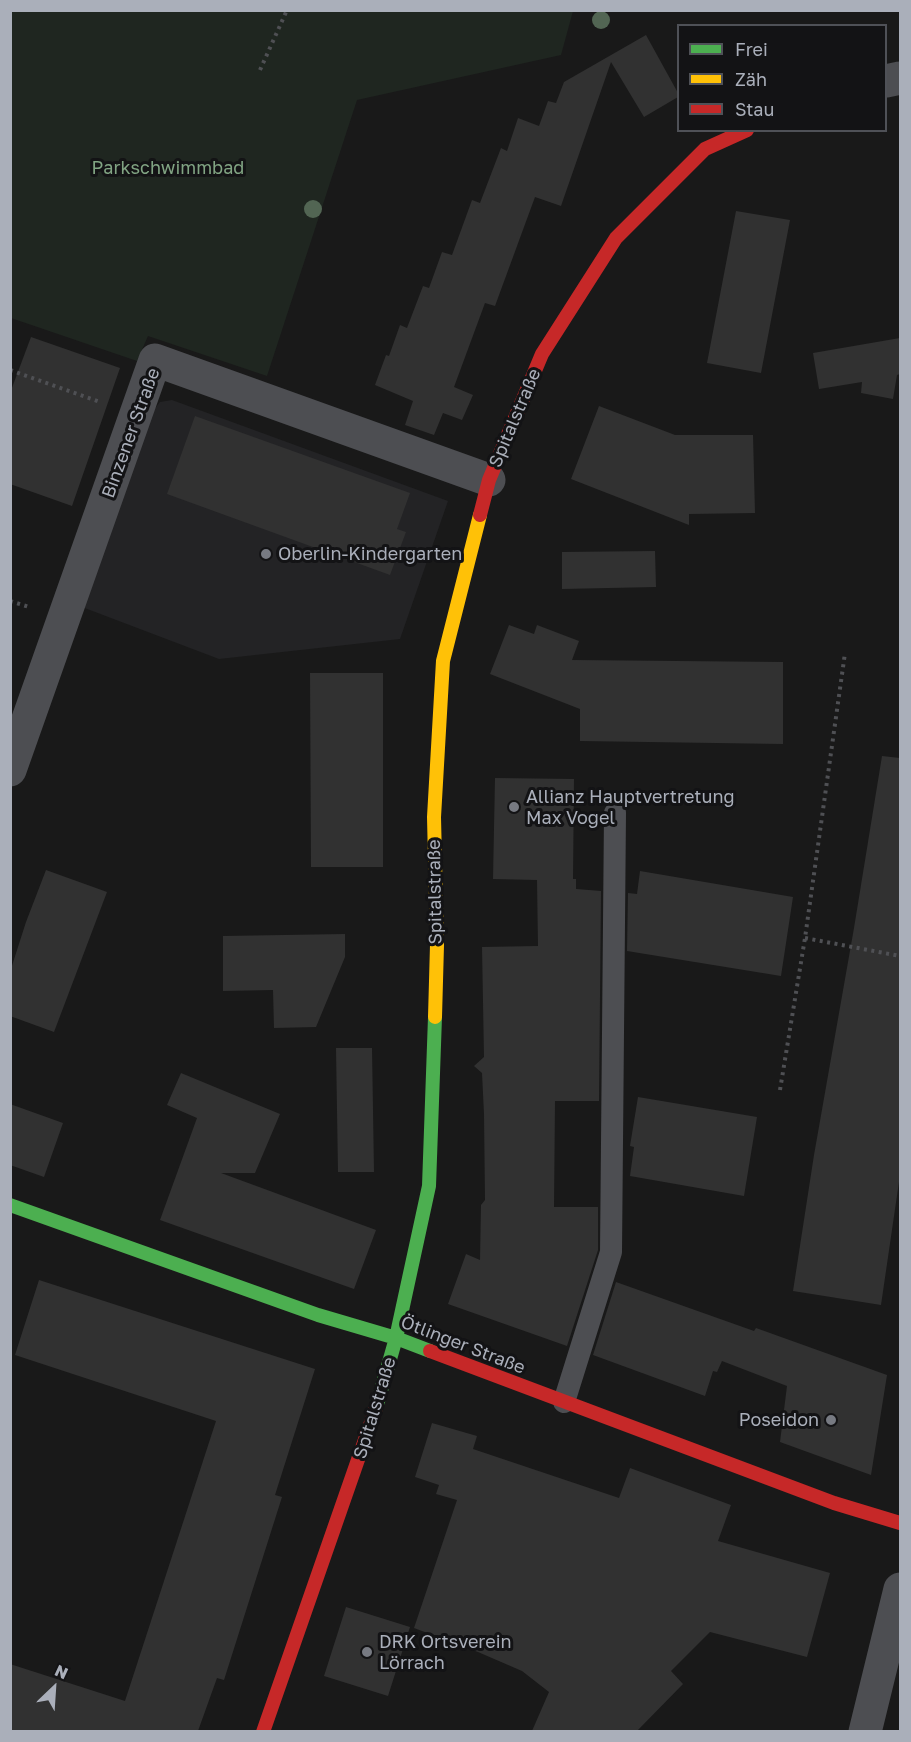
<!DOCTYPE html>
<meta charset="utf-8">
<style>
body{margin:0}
#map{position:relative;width:911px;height:1742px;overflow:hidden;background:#191919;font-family:"Golos Text",sans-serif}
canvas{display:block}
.frame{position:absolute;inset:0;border:12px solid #aaafba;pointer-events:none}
.legend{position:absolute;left:677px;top:24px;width:210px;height:108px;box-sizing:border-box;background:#131315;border:2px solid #4f5157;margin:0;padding:8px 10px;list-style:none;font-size:18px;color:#aaafba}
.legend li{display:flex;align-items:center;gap:12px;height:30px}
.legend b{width:30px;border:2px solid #4f5157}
.north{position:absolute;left:24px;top:1658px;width:60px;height:60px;-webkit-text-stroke:4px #131315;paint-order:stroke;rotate:25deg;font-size:16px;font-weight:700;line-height:24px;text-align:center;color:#aaafba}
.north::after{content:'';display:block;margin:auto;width:21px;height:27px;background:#aaafba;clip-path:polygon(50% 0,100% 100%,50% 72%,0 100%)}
</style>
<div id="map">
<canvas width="911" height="1742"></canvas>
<div class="frame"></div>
<ul class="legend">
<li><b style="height:8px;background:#4caf50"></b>Frei</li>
<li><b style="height:8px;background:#ffc107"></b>Zäh</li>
<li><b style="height:8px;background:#c62828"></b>Stau</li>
</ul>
<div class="north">N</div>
</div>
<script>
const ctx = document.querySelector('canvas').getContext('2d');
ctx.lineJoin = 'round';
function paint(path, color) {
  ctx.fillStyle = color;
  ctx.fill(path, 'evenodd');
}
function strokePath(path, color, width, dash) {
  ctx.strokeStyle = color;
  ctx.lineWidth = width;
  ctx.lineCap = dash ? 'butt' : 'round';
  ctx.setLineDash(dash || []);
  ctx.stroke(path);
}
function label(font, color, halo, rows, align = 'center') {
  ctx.font = font + ' "Golos Text",sans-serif';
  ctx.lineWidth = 6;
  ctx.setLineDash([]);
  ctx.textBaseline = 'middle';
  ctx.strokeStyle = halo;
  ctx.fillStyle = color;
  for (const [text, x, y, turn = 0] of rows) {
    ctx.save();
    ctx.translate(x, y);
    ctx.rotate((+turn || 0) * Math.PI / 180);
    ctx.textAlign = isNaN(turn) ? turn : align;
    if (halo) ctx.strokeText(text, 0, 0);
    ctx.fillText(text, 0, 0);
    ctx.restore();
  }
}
const built = new Path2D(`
 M 172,400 L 448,501 L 400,639 L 219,659 L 82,607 L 153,411 L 160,402 Z`);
const green = new Path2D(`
 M 11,11 L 573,11 L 561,55 L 357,100 L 267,376 L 148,336 L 137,361 L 11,318 Z`);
const building = new Path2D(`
 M 646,35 L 678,93 L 678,97 L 644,117 L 611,62 L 561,206 L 535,197 L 495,306 L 485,303 L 454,387 L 473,395 L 462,420 L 443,413 L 434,435 L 405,425 L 413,401 L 375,385 L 386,355 L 389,356 L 400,325 L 407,328 L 423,286 L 429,288 L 442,252 L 452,255 L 472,200 L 480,203 L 501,148 L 507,151 L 518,118 L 539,126 L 548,101 L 556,103 L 564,82 Z
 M 736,211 L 790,220 L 761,373 L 707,363 Z
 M 31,337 L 120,368 L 72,506 L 10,484 L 10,393 Z
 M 900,338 L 900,374 L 897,375 L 893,399 L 861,393 L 862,382 L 819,389 L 813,353 Z
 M 599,406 L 675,435 L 753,435 L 755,513 L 689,514 L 689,525 L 571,479 Z
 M 195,416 L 410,493 L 397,529 L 406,532 L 390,575 L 167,494 Z
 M 655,551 L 656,587 L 562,589 L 562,552 Z
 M 509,625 L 534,634 L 537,625 L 579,641 L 572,660 L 783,662 L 783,744 L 580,741 L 580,709 L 490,674 Z
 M 310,673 L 383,673 L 383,867 L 311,867 Z
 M 882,756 L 900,758 L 900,1175 L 881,1305 L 793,1291 L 814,1155 L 854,928 Z
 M 495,778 L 574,779 L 573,879 L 576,879 L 576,889 L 601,891 L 599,1101 L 555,1101 L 554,1207 L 598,1207 L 598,1250 L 567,1346 L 448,1304 L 466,1254 L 480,1260 L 481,1205 L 485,1200 L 484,1114 L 482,1073 L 474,1066 L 484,1057 L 482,947 L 538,946 L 537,880 L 493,879 Z
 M 46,870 L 107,892 L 54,1032 L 10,1016 L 10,972 L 26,922 Z
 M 640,871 L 793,897 L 781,976 L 627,951 L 628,893 L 637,894 Z
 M 345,934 L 345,957 L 316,1027 L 274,1028 L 273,990 L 223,991 L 223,936 Z
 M 336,1048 L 372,1048 L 374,1172 L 338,1172 Z
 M 181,1073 L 280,1114 L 255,1173 L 221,1173 L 376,1230 L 354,1289 L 160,1220 L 197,1118 L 167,1105 Z
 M 638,1097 L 757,1117 L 744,1196 L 630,1176 L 634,1147 L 630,1146 Z
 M 10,1104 L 63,1123 L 44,1177 L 10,1165 Z
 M 39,1280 L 315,1369 L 275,1495 L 282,1497 L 224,1680 L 217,1678 L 198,1731 L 10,1731 L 10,1664 L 125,1701 L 216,1421 L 15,1355 Z
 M 616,1282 L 754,1331 L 756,1328 L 887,1375 L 871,1475 L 780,1442 L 787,1386 L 722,1361 L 717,1372 L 713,1371 L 705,1396 L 593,1355 Z
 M 432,1423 L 477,1436 L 473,1449 L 619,1498 L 630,1468 L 731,1505 L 718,1541 L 830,1573 L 807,1657 L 710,1632 L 671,1671 L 683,1684 L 637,1731 L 532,1731 L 549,1692 L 522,1671 L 478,1652 L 414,1628 L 457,1500 L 436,1494 L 439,1485 L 415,1477 Z
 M 346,1607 L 410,1627 L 388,1696 L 324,1676 Z`);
const path = new Path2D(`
 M 260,70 L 287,10
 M 10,370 L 100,402
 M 10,601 L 29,607
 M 805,938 L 900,956
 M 780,1090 L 805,938 L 845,653`);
const lane = new Path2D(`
 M 564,1402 L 611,1252 L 615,813`);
const street = new Path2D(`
 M 886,81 L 900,78
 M 10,770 L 155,360 L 489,480
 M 865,1732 L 900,1589`);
const fast = new Path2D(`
 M 10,1205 L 318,1315 L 396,1338 L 430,1351
 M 376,1408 L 396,1338 L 429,1186 L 435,1017`);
const slow = new Path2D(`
 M 435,1017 L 437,945 L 434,817 L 443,661 L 480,515`);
const jam = new Path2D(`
 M 480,515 L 489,480 L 542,354 L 616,238 L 705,149 L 747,130
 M 430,1351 L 834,1503 L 900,1523
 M 263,1732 L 376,1408`);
const trees = [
 [601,20],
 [313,209]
];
const markers = [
 [266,554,6,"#777a82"],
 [514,807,6,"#777a82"],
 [831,1420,6,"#777a82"],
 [367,1652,6,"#777a82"]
];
const parkNames = [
 ["Parkschwimmbad",168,168]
];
const streetNames = [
 ["Spitalstraße",515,418,-67],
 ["Binzener Straße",131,433,-70],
 ["Spitalstraße",435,892,-91],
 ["Ötlinger Straße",463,1345,21],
 ["Spitalstraße",375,1408,-73]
];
const poiNames = [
 ["Oberlin-Kindergarten",278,554],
 ["Allianz Hauptvertretung",526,797],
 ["Max Vogel",526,818],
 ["Poseidon",819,1420,"right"],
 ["DRK Ortsverein",379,1642],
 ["Lörrach",379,1663]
];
paint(built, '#232325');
paint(green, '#1f2620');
paint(building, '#313131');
strokePath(path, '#4f5054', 4, [3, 4.5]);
strokePath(lane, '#4d4e52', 22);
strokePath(street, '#4d4e52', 33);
strokePath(fast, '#4caf50', 14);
strokePath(slow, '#ffc107', 14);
strokePath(jam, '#c62828', 14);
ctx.fillStyle = '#526553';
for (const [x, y] of trees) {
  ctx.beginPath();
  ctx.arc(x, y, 9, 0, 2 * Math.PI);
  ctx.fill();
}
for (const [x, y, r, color] of markers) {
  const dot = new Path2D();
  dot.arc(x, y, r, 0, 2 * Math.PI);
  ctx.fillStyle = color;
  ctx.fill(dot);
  strokePath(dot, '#131315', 2);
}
label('18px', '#81a483', '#131315', parkNames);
label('18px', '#aaafba', '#131315', streetNames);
label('18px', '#aaafba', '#131315', poiNames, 'left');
</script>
